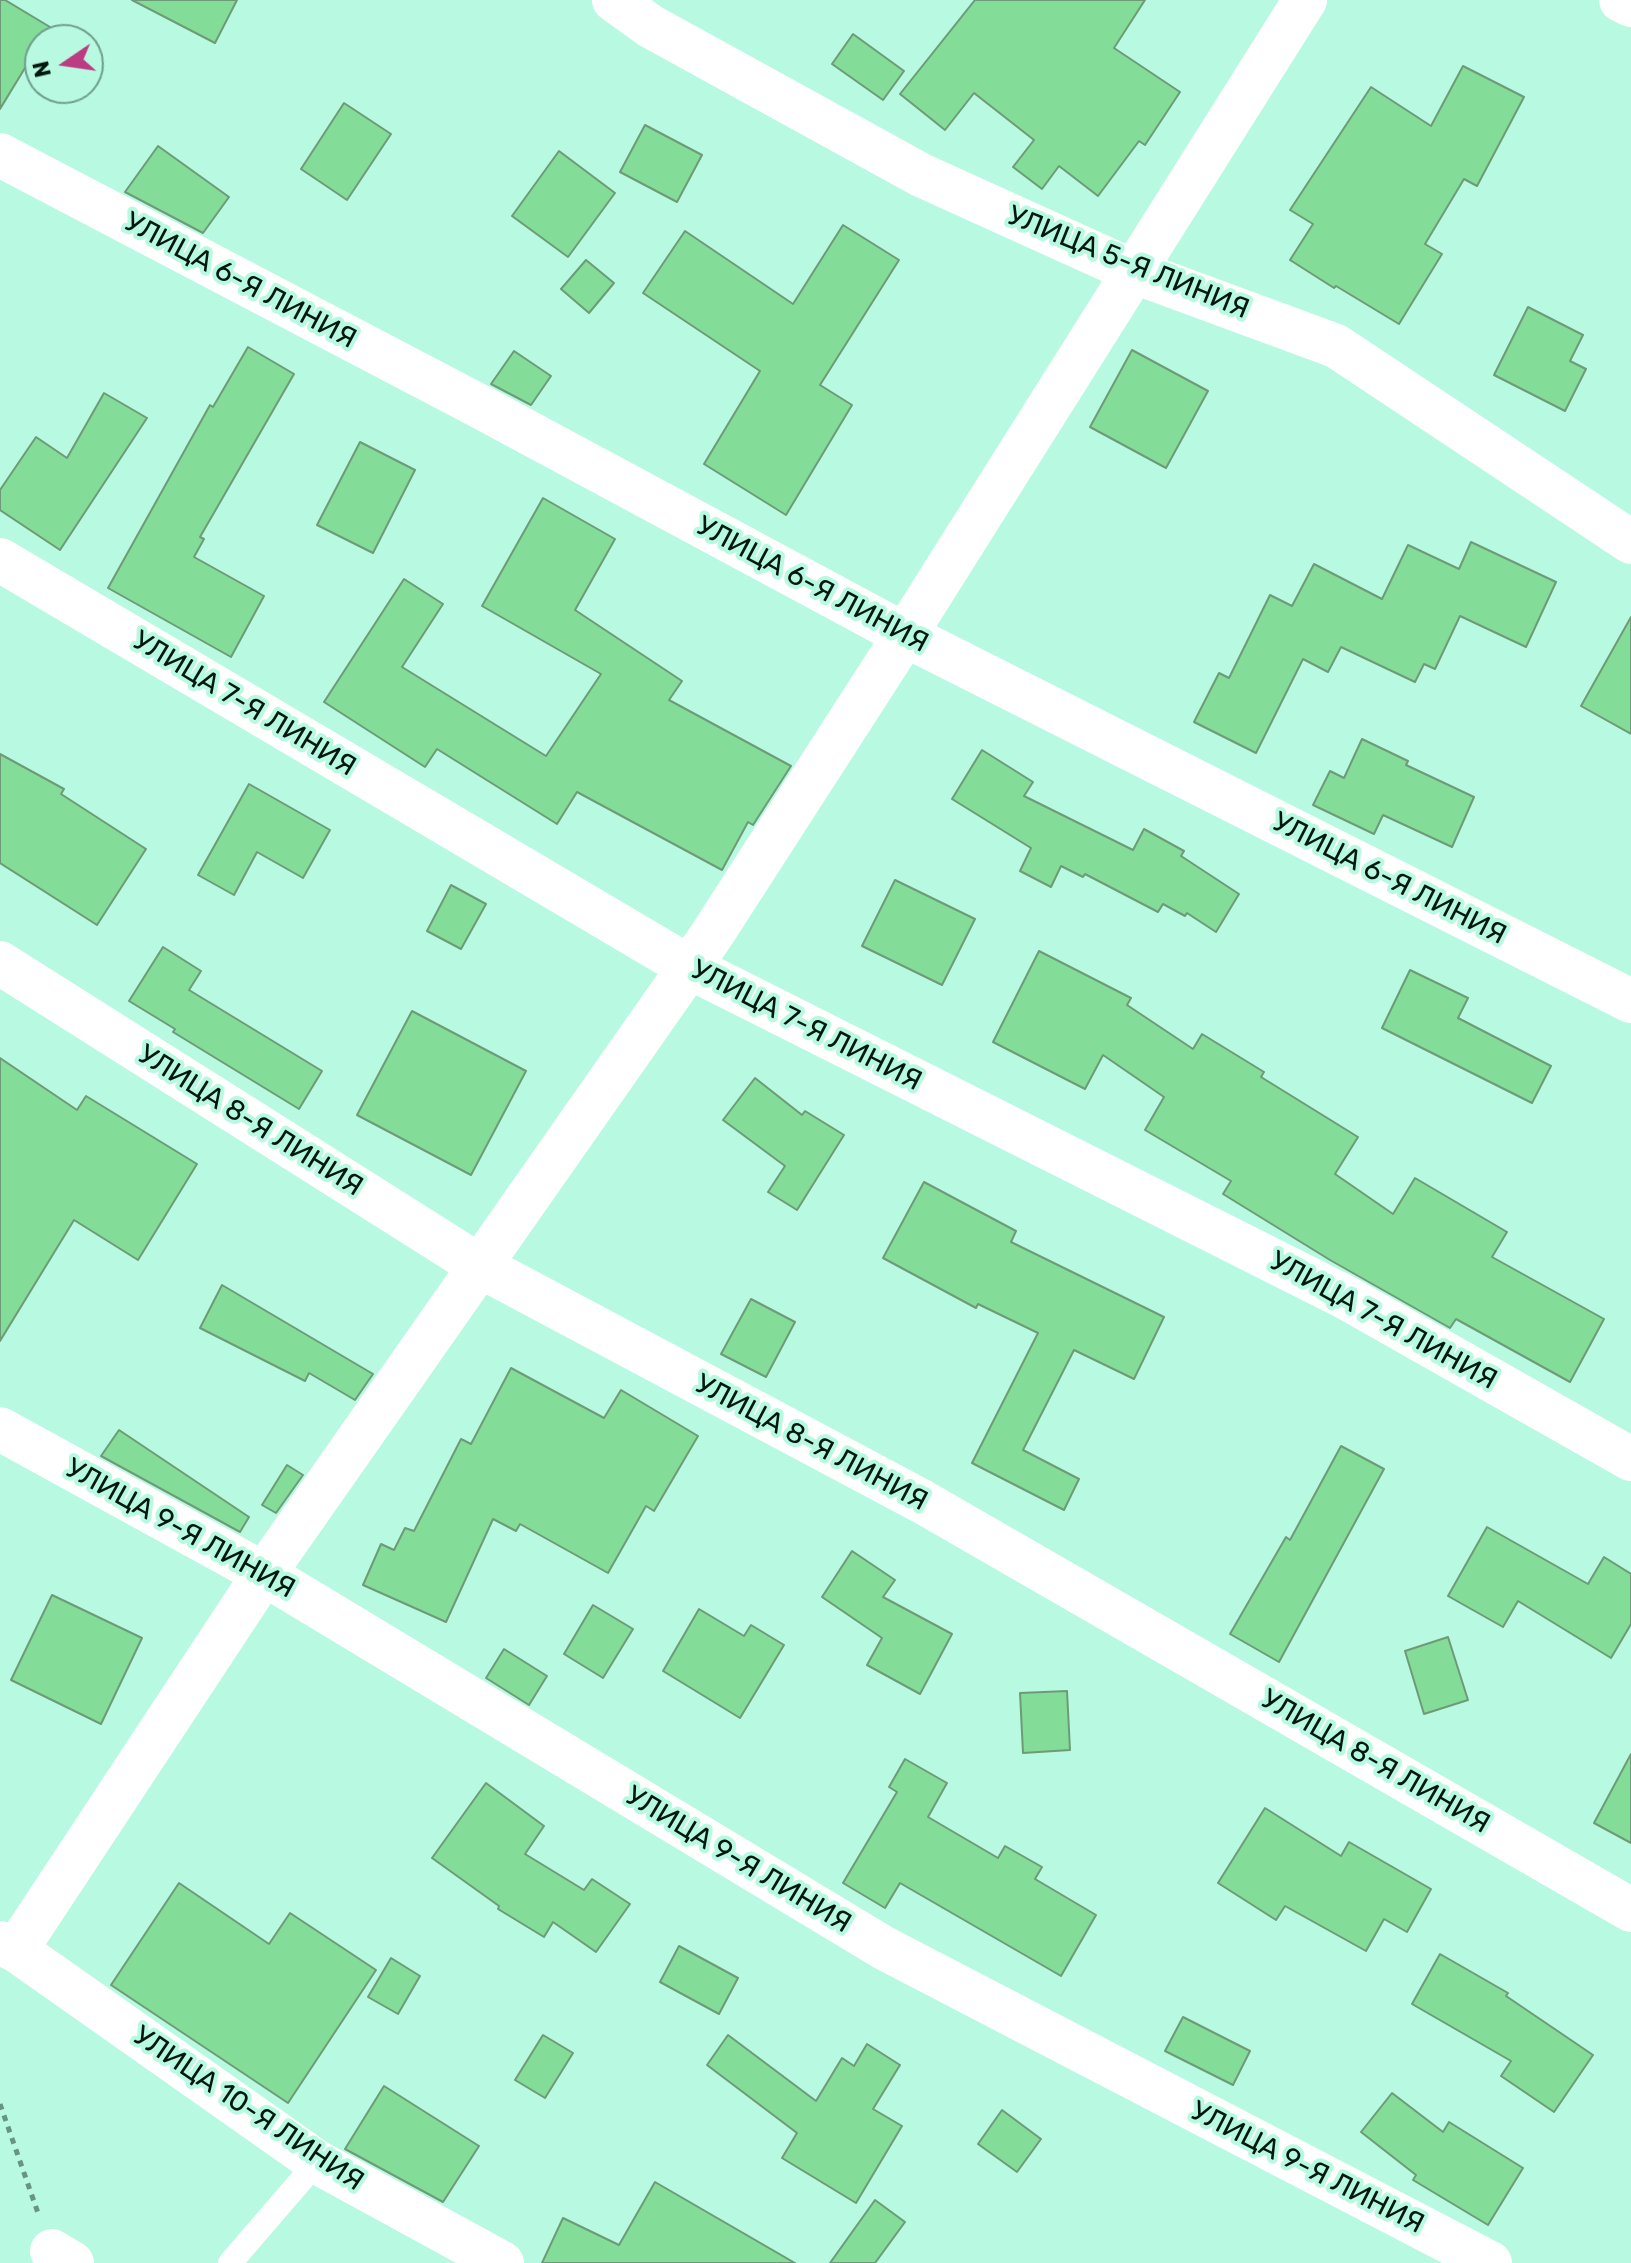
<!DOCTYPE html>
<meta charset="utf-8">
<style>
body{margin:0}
#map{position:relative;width:1631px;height:2263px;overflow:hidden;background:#b8f9e2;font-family:Rubik,sans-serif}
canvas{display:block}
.north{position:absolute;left:24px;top:24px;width:80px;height:80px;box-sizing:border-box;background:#b8f9e2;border:2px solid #6e9f8e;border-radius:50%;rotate:257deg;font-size:22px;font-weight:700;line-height:32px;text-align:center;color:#001810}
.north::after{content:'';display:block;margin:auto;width:28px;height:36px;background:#bd3b83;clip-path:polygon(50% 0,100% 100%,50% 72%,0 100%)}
</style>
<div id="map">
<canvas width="1631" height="2263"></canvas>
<div class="north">N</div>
</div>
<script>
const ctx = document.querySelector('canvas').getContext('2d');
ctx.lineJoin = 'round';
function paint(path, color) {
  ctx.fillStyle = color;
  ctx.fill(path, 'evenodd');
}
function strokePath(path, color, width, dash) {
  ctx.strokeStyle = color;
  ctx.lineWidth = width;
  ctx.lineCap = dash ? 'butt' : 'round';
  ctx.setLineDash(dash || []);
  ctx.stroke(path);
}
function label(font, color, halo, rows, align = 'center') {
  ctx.font = font + ' Rubik,sans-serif';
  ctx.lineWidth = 8;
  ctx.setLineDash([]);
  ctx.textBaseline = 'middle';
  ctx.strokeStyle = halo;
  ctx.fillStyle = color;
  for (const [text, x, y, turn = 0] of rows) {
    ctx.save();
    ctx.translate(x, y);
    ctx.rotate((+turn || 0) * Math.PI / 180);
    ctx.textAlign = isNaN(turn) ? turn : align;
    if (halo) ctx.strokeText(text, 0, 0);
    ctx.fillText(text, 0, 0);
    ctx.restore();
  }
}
const building = new Path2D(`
 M 0,0 L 5,0 L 50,27 L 0,109 Z
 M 132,0 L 237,0 L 215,43 Z
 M 975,0 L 1145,0 L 1114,48 L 1180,92 L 1145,145 L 1139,141 L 1098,196 L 1059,166 L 1042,189 L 1013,167 L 1034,140 L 974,93 L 945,130 L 900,94 Z
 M 853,34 L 904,71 L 883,100 L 832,64 Z
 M 1463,66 L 1524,97 L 1477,186 L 1464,179 L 1425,244 L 1442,254 L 1399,324 L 1336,286 L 1334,288 L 1290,260 L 1313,224 L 1290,210 L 1371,87 L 1431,126 Z
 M 344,103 L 391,134 L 347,200 L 301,169 Z
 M 645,125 L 702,155 L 677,202 L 620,172 Z
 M 158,146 L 229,197 L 203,233 L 125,192 Z
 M 559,151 L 615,193 L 568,257 L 512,216 Z
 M 843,225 L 899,260 L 820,385 L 852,405 L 786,515 L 704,464 L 760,371 L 643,293 L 685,231 L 793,304 Z
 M 586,260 L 614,283 L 589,313 L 561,289 Z
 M 1528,307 L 1583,335 L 1570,361 L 1586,369 L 1565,411 L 1494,375 Z
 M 248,347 L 294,374 L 200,537 L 204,539 L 194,557 L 264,596 L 231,657 L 108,588 L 210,405 L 213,407 Z
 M 1132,350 L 1208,391 L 1166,468 L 1090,427 Z
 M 514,351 L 551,376 L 531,405 L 491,384 Z
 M 104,393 L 147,418 L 60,550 L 0,510 L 0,490 L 36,437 L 67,458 Z
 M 360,442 L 415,470 L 373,553 L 317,525 Z
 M 543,498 L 615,539 L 575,610 L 682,681 L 669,700 L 791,766 L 753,825 L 748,822 L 722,870 L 577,792 L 557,824 L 437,749 L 425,767 L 324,702 L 404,579 L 443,604 L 402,667 L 546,756 L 601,674 L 482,606 Z
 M 1471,542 L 1556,582 L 1526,647 L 1460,616 L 1435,669 L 1424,664 L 1415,682 L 1341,647 L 1328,672 L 1303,659 L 1256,753 L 1194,722 L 1219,673 L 1229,678 L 1270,595 L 1292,606 L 1314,564 L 1382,599 L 1408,545 L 1459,569 Z
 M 1631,617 L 1631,734 L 1581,706 Z
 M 1362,739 L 1408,761 L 1406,765 L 1474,797 L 1452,847 L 1383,815 L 1374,834 L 1313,805 L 1330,771 L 1344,778 Z
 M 982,750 L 1033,782 L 1024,796 L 1133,850 L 1144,829 L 1184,851 L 1181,856 L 1239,894 L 1216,932 L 1187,913 L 1185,916 L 1163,904 L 1158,912 L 1085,874 L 1083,877 L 1061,866 L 1051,887 L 1020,871 L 1031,848 L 952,799 Z
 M 0,754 L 64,789 L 61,794 L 146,849 L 97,925 L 0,863 Z
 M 249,784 L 330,830 L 303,878 L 257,852 L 234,895 L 198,875 Z
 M 895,880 L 975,919 L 942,985 L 862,946 Z
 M 451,885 L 486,904 L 461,949 L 427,931 Z
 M 163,947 L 201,971 L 189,990 L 322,1071 L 299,1109 L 173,1032 L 175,1029 L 129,1001 Z
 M 1039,951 L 1131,998 L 1127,1005 L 1193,1049 L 1202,1034 L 1264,1072 L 1261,1077 L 1358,1137 L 1335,1174 L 1393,1214 L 1415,1178 L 1507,1232 L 1492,1257 L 1604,1319 L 1570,1382 L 1456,1319 L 1450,1328 L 1330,1260 L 1223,1194 L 1231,1181 L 1145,1130 L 1164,1097 L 1103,1055 L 1085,1089 L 993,1042 Z
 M 1410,970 L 1468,998 L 1458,1018 L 1551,1066 L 1532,1103 L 1382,1028 Z
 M 412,1011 L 526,1071 L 471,1175 L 357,1115 Z
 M 0,1058 L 77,1110 L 86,1096 L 197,1164 L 138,1260 L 74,1220 L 0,1341 Z
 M 755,1078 L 802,1115 L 805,1111 L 844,1135 L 797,1210 L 768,1192 L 785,1166 L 723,1120 Z
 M 924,1182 L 1016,1231 L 1011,1242 L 1164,1317 L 1134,1379 L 1074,1350 L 1023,1450 L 1079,1479 L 1064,1510 L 972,1463 L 1038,1333 L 978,1304 L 976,1308 L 883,1258 Z
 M 222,1285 L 373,1374 L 355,1400 L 309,1373 L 305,1381 L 200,1328 Z
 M 751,1299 L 795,1322 L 766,1377 L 721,1354 Z
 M 511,1368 L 604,1418 L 621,1390 L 698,1436 L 654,1511 L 646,1506 L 608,1573 L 520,1524 L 516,1531 L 493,1519 L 446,1622 L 363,1585 L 381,1544 L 394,1550 L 405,1528 L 414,1531 L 461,1439 L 471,1444 Z
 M 119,1430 L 249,1517 L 240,1532 L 101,1456 Z
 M 1341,1446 L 1384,1469 L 1279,1662 L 1230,1634 L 1286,1537 L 1290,1540 Z
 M 287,1465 L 303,1475 L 276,1513 L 262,1505 Z
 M 1487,1527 L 1588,1584 L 1604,1557 L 1631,1574 L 1631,1624 L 1611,1658 L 1518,1601 L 1503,1627 L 1448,1596 Z
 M 852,1551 L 895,1580 L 883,1597 L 952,1634 L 920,1694 L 867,1665 L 882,1638 L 822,1597 Z
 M 52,1595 L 142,1638 L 101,1724 L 11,1680 Z
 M 593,1605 L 633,1629 L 603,1678 L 564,1654 Z
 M 699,1609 L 744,1636 L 751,1625 L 784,1645 L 740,1718 L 663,1671 Z
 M 1448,1637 L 1468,1700 L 1424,1714 L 1405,1651 Z
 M 504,1649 L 547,1676 L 529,1705 L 486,1678 Z
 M 1067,1691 L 1070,1750 L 1023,1753 L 1020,1693 Z
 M 1631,1754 L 1631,1843 L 1594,1823 Z
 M 905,1759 L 947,1783 L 928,1817 L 998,1858 L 1005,1846 L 1042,1867 L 1035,1879 L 1096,1915 L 1061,1976 L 900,1883 L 885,1908 L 843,1883 L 897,1792 L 889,1787 Z
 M 486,1783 L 544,1826 L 525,1854 L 584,1890 L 592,1879 L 630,1904 L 596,1952 L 553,1922 L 544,1937 L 498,1909 L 499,1906 L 432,1858 Z
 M 1265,1808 L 1341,1856 L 1349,1842 L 1431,1889 L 1407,1932 L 1384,1919 L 1366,1951 L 1285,1906 L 1276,1920 L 1218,1883 Z
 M 179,1883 L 269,1944 L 290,1913 L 376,1970 L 288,2103 L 111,1985 Z
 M 679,1946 L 738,1978 L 719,2014 L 660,1982 Z
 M 1440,1954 L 1508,1993 L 1506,1996 L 1593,2055 L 1554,2112 L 1501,2076 L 1511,2061 L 1412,2004 Z
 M 391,1958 L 420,1976 L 398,2014 L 368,1997 Z
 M 1183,2017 L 1250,2051 L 1233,2085 L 1165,2051 Z
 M 543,2035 L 573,2053 L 545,2098 L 515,2080 Z
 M 728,2035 L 816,2101 L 842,2058 L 854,2066 L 867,2044 L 900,2065 L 873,2109 L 902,2126 L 856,2203 L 782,2158 L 797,2133 L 707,2065 Z
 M 384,2086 L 479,2146 L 443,2202 L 345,2149 Z
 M 1392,2093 L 1443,2132 L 1449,2122 L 1523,2168 L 1488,2225 L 1413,2180 L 1416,2175 L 1361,2132 Z
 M 1002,2110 L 1041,2139 L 1017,2172 L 978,2144 Z
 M 655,2182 L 795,2263 L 542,2263 L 563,2218 L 619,2245 Z
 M 875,2200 L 905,2222 L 875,2263 L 830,2263 Z`);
const path = new Path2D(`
 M 0,2104 L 38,2213`);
const service = new Path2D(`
 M 230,2263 L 317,2162`);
const minor = new Path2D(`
 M 614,0 L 650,26 L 921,175 L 1135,272 L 1336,346 L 1631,542
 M 0,155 L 479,406 L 905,635 L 1631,1001
 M 0,560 L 689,967 L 1345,1297 L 1631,1459
 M 0,963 L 478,1265 L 923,1502 L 1631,1910
 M 0,1429 L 264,1574 L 884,1948 L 1490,2263
 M 0,1943 L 16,1950 L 317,2162 L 502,2263
 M 16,1950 L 264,1574 L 711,936 L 905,635 L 1305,0
 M 52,2251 L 72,2263`);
const tertiary = new Path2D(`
 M 1621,0 L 1631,5`);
const streetNames = [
 ["УЛИЦА 5-Я ЛИНИЯ",1128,263,22],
 ["УЛИЦА 6-Я ЛИНИЯ",240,281,28],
 ["УЛИЦА 6-Я ЛИНИЯ",812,585,28],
 ["УЛИЦА 7-Я ЛИНИЯ",244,704,31],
 ["УЛИЦА 6-Я ЛИНИЯ",1389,879,27],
 ["УЛИЦА 7-Я ЛИНИЯ",806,1026,27],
 ["УЛИЦА 8-Я ЛИНИЯ",250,1121,32],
 ["УЛИЦА 7-Я ЛИНИЯ",1383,1321,29],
 ["УЛИЦА 8-Я ЛИНИЯ",811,1443,28],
 ["УЛИЦА 9-Я ЛИНИЯ",180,1529,29],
 ["УЛИЦА 8-Я ЛИНИЯ",1375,1762,30],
 ["УЛИЦА 9-Я ЛИНИЯ",738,1860,31],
 ["УЛИЦА 10-Я ЛИНИЯ",248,2109,34],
 ["УЛИЦА 9-Я ЛИНИЯ",1307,2168,27]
];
paint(building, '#83dc98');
strokePath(building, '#6e9b77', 2);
strokePath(path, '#669584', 5, [6, 6]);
strokePath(service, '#fff', 24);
strokePath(minor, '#fff', 44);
strokePath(tertiary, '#fff', 44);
label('28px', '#001810', '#b8f9e2', streetNames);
</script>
